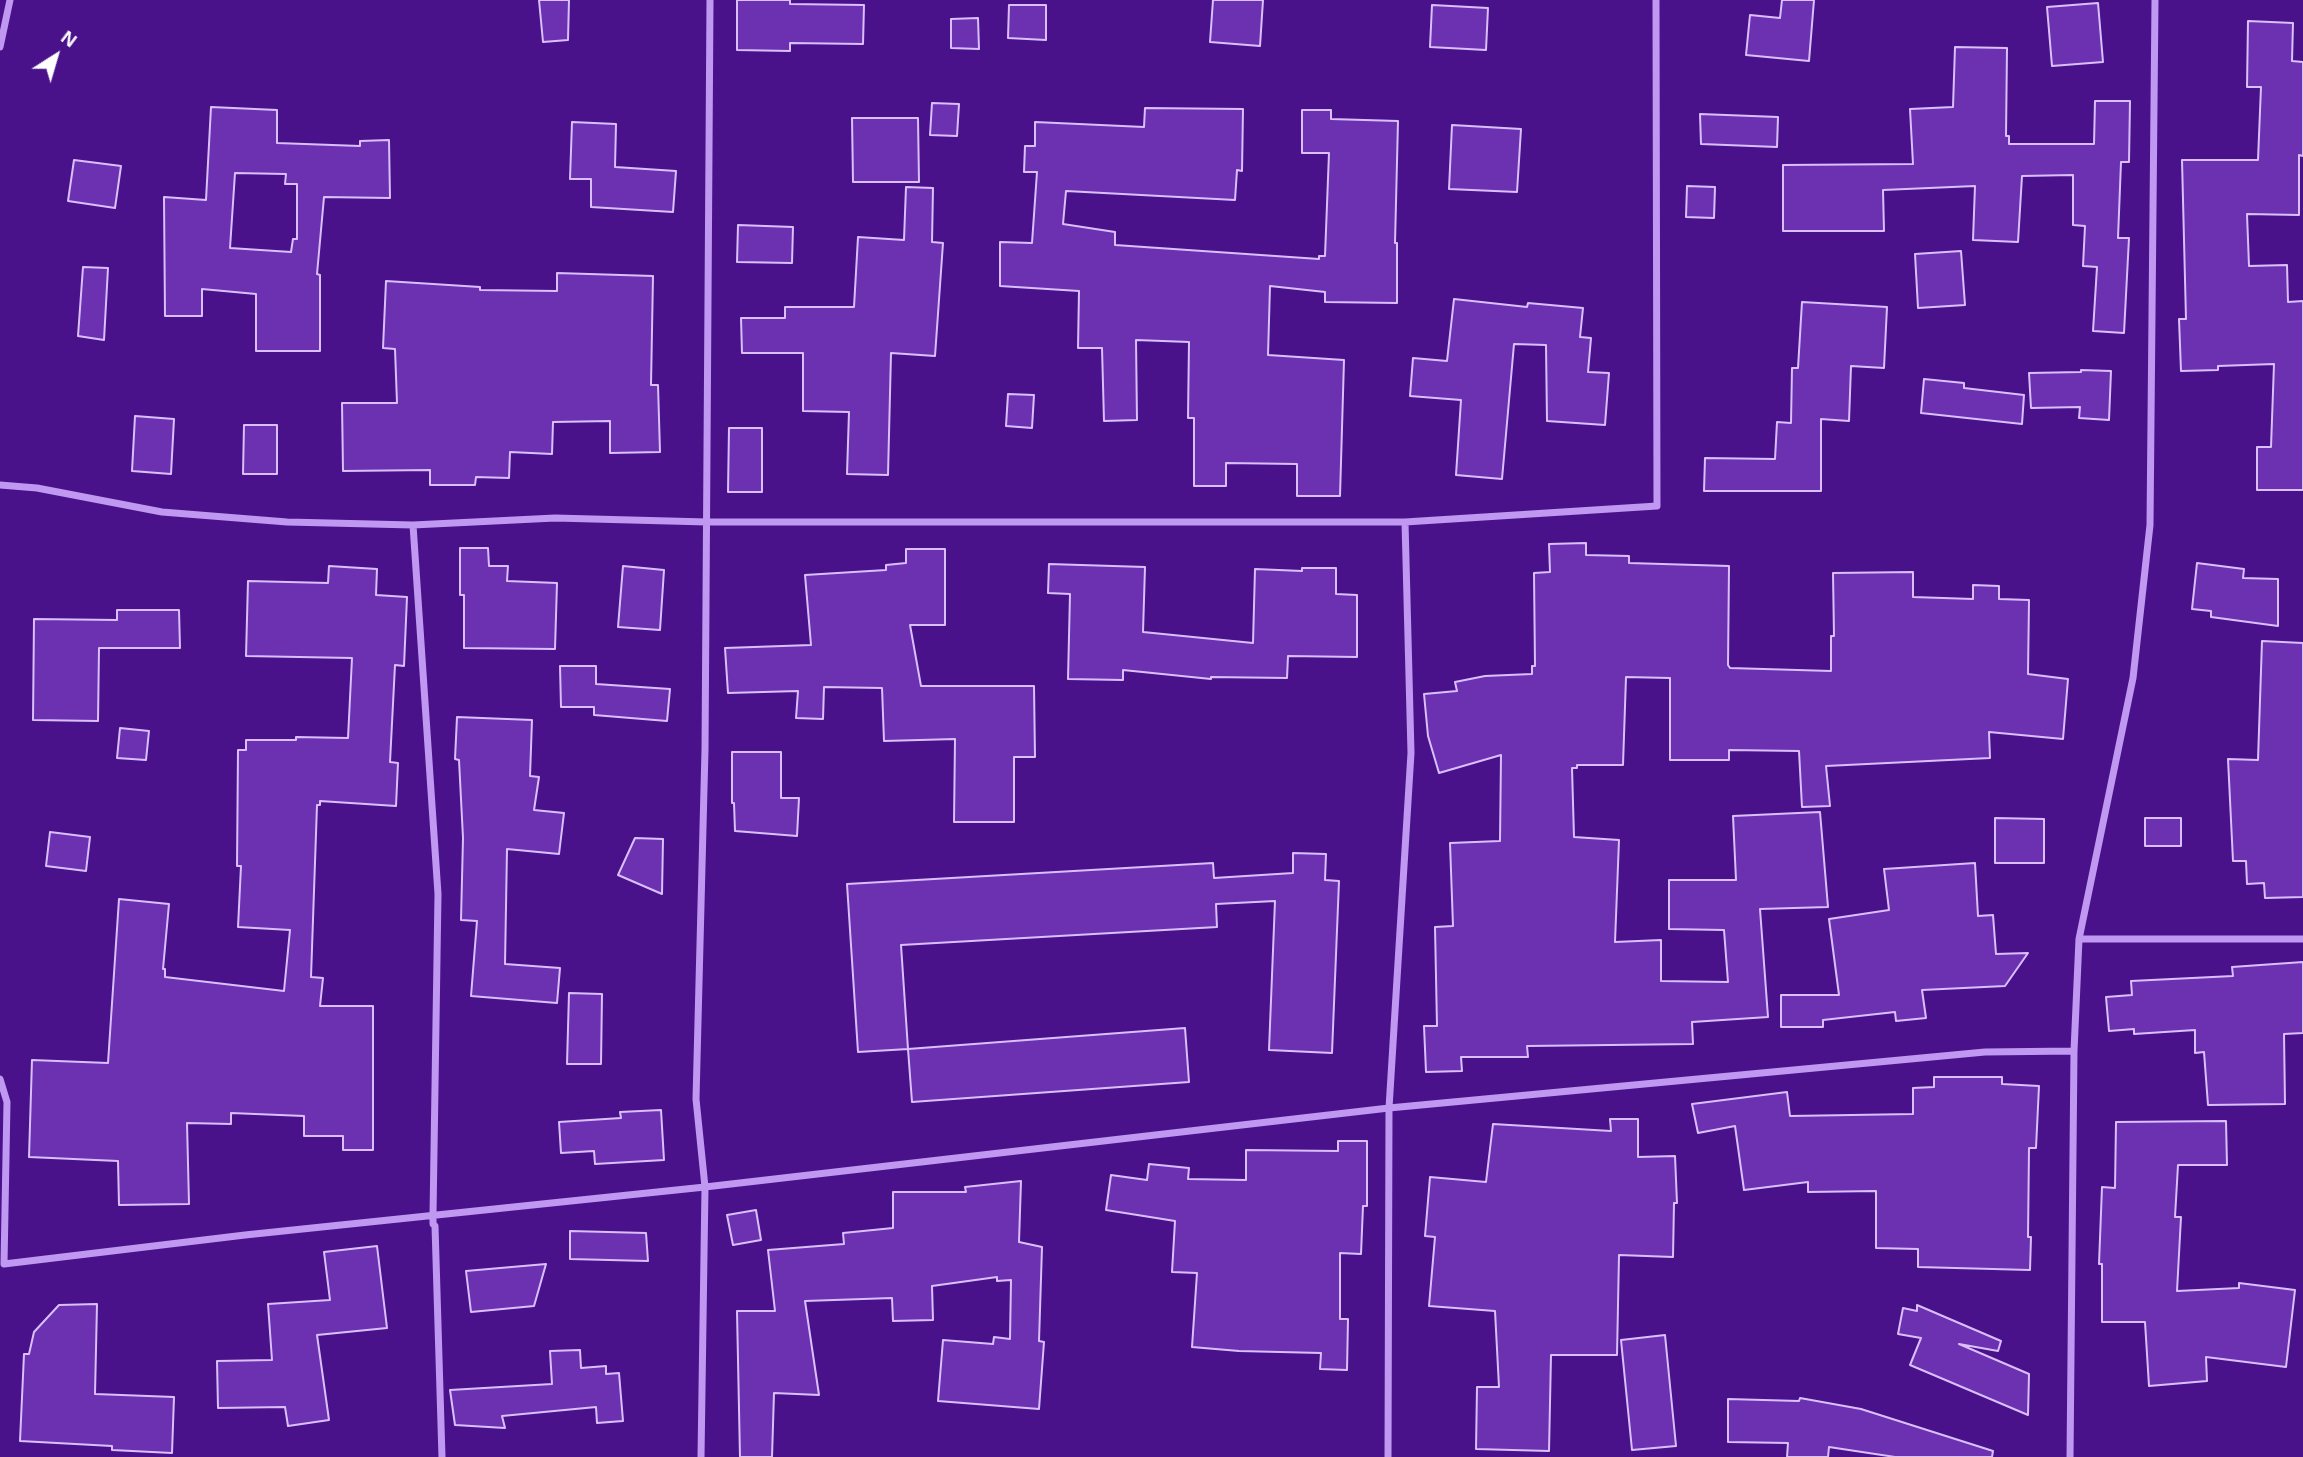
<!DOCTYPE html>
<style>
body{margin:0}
#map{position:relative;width:2303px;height:1457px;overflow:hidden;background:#49128b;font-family:Arial,sans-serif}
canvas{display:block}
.north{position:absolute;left:21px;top:21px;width:70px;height:70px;-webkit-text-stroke:5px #49128b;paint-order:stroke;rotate:37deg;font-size:19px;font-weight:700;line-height:28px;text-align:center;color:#fff}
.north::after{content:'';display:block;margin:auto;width:24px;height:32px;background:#fff;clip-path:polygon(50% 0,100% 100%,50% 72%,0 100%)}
</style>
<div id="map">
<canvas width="2303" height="1457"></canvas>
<div class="north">N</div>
</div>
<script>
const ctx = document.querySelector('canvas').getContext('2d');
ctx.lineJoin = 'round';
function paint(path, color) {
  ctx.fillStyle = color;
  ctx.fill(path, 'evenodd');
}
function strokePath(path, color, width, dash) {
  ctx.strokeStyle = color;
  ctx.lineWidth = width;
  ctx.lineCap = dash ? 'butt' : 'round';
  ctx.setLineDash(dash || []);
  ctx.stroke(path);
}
const building = new Path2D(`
 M 539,0 L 569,0 L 568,40 L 543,42 Z
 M 737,0 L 790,0 L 790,4 L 864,5 L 863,44 L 790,43 L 790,51 L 737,50 Z
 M 1213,0 L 1263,0 L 1260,46 L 1210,42 Z
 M 1782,0 L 1814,0 L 1809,61 L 1746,55 L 1750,15 L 1780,18 Z
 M 2098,3 L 2103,62 L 2052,66 L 2047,7 Z
 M 1009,5 L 1046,5 L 1046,40 L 1008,38 Z
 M 1432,5 L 1488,8 L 1486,50 L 1430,47 Z
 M 978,18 L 979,49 L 951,48 L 951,19 Z
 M 2248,21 L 2293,23 L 2292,61 L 2303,62 L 2303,156 L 2299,155 L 2299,215 L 2247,214 L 2249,266 L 2287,265 L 2288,302 L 2303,301 L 2303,490 L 2257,490 L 2257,447 L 2271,447 L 2274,364 L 2218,366 L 2218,370 L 2181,371 L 2179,319 L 2186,319 L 2182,160 L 2258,160 L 2261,87 L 2247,87 Z
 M 1955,47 L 2007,48 L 2006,136 L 2009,136 L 2009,144 L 2094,144 L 2095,101 L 2130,101 L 2129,162 L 2121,162 L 2118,238 L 2129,238 L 2124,333 L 2093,331 L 2097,267 L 2083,266 L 2085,226 L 2073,225 L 2073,175 L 2022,176 L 2018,242 L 1973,240 L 1975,186 L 1883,190 L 1884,231 L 1783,231 L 1783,165 L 1913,164 L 1910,109 L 1953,107 Z
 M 932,103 L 959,104 L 957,136 L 930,135 Z
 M 211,107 L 277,110 L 277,143 L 360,146 L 360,141 L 389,140 L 390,198 L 324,197 L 317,274 L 320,275 L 320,351 L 256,351 L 256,294 L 202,289 L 202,316 L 165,316 L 164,197 L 206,200 ZM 235,173 L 286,174 L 285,184 L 297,184 L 297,239 L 293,239 L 291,252 L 230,248 Z
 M 1145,108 L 1243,109 L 1242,171 L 1237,170 L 1235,200 L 1066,191 L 1063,224 L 1115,232 L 1115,245 L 1319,259 L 1319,256 L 1325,256 L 1329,153 L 1302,153 L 1302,110 L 1331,110 L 1331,119 L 1398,121 L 1395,243 L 1397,243 L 1397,303 L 1325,302 L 1325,292 L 1270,286 L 1268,355 L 1344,360 L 1340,496 L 1297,496 L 1297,464 L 1226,463 L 1226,486 L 1194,486 L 1194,418 L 1188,418 L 1189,342 L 1136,340 L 1137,420 L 1104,421 L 1102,348 L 1078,348 L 1079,291 L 1000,286 L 1000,242 L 1032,243 L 1037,172 L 1024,172 L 1025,146 L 1035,146 L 1035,122 L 1144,127 Z
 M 1700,114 L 1778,117 L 1777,147 L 1701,144 Z
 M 852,118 L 918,118 L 919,182 L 853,182 Z
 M 572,122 L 616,124 L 615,167 L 676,171 L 673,212 L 591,207 L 591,179 L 570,179 Z
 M 1452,125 L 1521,129 L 1517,192 L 1449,189 Z
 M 74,160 L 121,166 L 115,208 L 68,201 Z
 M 1687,186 L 1715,187 L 1714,218 L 1686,217 Z
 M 906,187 L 933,188 L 932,242 L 943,243 L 935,356 L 891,353 L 888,475 L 847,474 L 849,412 L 803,411 L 803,353 L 742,353 L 741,318 L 785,318 L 785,307 L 854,307 L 858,237 L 904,240 Z
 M 738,225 L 793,227 L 792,263 L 737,262 Z
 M 1961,251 L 1965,305 L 1918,308 L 1915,254 Z
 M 83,267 L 108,268 L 104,340 L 78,336 Z
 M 557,273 L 653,276 L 651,385 L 658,385 L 660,452 L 610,453 L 610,421 L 553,422 L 552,454 L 510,452 L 509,478 L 476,477 L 475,485 L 430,485 L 430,470 L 343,471 L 342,403 L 397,403 L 395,349 L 383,348 L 386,281 L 480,287 L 480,290 L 557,291 Z
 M 1454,299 L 1527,307 L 1528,303 L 1583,308 L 1580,337 L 1591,338 L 1588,372 L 1609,373 L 1605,425 L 1547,421 L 1546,345 L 1514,344 L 1502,479 L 1456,475 L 1461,400 L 1410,396 L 1413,358 L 1447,361 Z
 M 1802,302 L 1887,307 L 1884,368 L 1851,366 L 1849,421 L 1821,419 L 1821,491 L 1704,491 L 1705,458 L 1775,459 L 1777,422 L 1791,423 L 1792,368 L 1798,368 Z
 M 2081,370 L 2111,371 L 2109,420 L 2079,418 L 2080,407 L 2031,408 L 2029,373 L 2081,372 Z
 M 1924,379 L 1964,383 L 1964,388 L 2024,395 L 2022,424 L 1921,413 Z
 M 1008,394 L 1034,395 L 1032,428 L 1006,426 Z
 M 135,416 L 174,419 L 171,474 L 132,471 Z
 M 244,425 L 277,425 L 277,474 L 243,474 Z
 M 729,428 L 762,428 L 762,492 L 728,492 Z
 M 1586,543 L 1586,555 L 1629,556 L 1629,563 L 1729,566 L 1728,665 L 1730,668 L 1831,671 L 1831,636 L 1834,636 L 1833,573 L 1913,572 L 1913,597 L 1973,599 L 1973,585 L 1999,586 L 1999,599 L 2029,600 L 2028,674 L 2068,679 L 2063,739 L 1989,732 L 1990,758 L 1826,766 L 1830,806 L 1802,807 L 1799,751 L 1729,750 L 1729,760 L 1670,760 L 1670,678 L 1626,677 L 1623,765 L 1577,765 L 1577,768 L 1572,768 L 1574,837 L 1619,840 L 1615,942 L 1661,940 L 1661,981 L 1728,982 L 1724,930 L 1669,929 L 1669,880 L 1736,880 L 1733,816 L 1820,812 L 1828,907 L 1760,909 L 1768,1017 L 1692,1022 L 1693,1044 L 1527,1046 L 1528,1057 L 1461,1057 L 1462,1071 L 1426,1072 L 1424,1026 L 1437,1026 L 1435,927 L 1453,926 L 1450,843 L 1500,841 L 1501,755 L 1439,773 L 1428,736 L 1424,694 L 1457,691 L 1455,682 L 1485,676 L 1532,674 L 1532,666 L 1535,666 L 1534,573 L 1550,572 L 1549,544 Z
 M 460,548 L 488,548 L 489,566 L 508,566 L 507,581 L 557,583 L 555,649 L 464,648 L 464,595 L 460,595 Z
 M 906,549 L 945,549 L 945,625 L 910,625 L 921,686 L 1034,686 L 1035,757 L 1014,757 L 1014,822 L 954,822 L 955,739 L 884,741 L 882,688 L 824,687 L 823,719 L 796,718 L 798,691 L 728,693 L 725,648 L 811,645 L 805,575 L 886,570 L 886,565 L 906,563 Z
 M 2197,563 L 2244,569 L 2243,578 L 2278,579 L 2278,626 L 2211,617 L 2211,611 L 2192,609 Z
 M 1049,564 L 1145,567 L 1143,632 L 1253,643 L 1255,569 L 1302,571 L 1302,568 L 1336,568 L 1336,594 L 1357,595 L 1357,657 L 1288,656 L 1287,678 L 1211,677 L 1211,679 L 1123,670 L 1123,680 L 1068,679 L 1070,594 L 1048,593 Z
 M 329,566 L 377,569 L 376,595 L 407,597 L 404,666 L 395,665 L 390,762 L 398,763 L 396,806 L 320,801 L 320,805 L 317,805 L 311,977 L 323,978 L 320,1006 L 373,1006 L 373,1150 L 343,1150 L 343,1136 L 304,1136 L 304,1116 L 231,1113 L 231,1124 L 187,1123 L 189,1204 L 119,1205 L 118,1161 L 29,1157 L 32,1060 L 108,1063 L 119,899 L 169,904 L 163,969 L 165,969 L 165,977 L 284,991 L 290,930 L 238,927 L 241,866 L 237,866 L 238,750 L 246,750 L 246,740 L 296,740 L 296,737 L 348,738 L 352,658 L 246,656 L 248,581 L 328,583 Z
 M 623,566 L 664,570 L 660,630 L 618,627 Z
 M 117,610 L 179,610 L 180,648 L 99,648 L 98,721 L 33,720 L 34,619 L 117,620 Z
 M 2262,641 L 2303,643 L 2303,897 L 2265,898 L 2264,883 L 2247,884 L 2246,861 L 2233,861 L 2228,759 L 2258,760 Z
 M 560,666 L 596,666 L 596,684 L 670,689 L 667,721 L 594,715 L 594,707 L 561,707 Z
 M 457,717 L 532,720 L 530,776 L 539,777 L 534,810 L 564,813 L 559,854 L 507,849 L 505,964 L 560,968 L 557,1003 L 471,996 L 477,921 L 461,920 L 463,838 L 459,760 L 455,759 Z
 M 120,728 L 149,731 L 146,760 L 117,758 Z
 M 732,752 L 781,752 L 781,798 L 799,798 L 797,836 L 735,831 L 734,803 L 732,803 Z
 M 1995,818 L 2044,819 L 2044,863 L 1995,863 Z
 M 2145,818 L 2181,818 L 2181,846 L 2145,846 Z
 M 50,832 L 90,837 L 86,871 L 46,866 Z
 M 635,838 L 663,839 L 662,894 L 618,875 Z
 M 1293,853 L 1326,854 L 1325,880 L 1339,881 L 1332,1053 L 1269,1050 L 1275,901 L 1216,904 L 1217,927 L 901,945 L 908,1049 L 858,1052 L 847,884 L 1213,863 L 1214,878 L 1293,873 Z
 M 1975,863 L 1978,916 L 1993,915 L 1996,954 L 2028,953 L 2005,986 L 1922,990 L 1926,1018 L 1896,1021 L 1895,1012 L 1823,1020 L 1823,1027 L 1781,1027 L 1781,995 L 1839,995 L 1829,919 L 1889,910 L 1884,869 Z
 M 2303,962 L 2303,1033 L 2284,1034 L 2285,1104 L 2208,1105 L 2204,1052 L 2195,1053 L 2195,1030 L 2134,1034 L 2134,1029 L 2109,1031 L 2106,997 L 2132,995 L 2131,981 L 2233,976 L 2232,967 Z
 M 569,993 L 602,994 L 601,1064 L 567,1064 Z
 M 1185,1028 L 1189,1082 L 912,1102 L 908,1049 Z
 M 1934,1077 L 2002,1077 L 2002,1084 L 2039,1086 L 2036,1148 L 2029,1148 L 2028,1237 L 2031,1237 L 2030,1270 L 1918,1267 L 1918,1249 L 1876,1248 L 1876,1191 L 1808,1192 L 1808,1182 L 1744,1190 L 1735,1126 L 1698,1133 L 1692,1104 L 1787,1092 L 1790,1116 L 1913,1114 L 1913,1088 L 1934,1087 Z
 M 661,1110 L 664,1160 L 595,1164 L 594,1151 L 561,1153 L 559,1122 L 621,1118 L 620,1112 Z
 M 1610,1119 L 1638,1119 L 1638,1157 L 1675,1156 L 1677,1203 L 1674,1203 L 1673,1257 L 1619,1255 L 1617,1355 L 1551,1355 L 1549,1451 L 1476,1449 L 1477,1387 L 1499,1387 L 1495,1311 L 1429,1306 L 1435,1237 L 1425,1236 L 1430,1177 L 1486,1182 L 1493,1124 L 1611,1131 Z
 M 2226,1121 L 2227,1165 L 2178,1165 L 2175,1217 L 2181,1217 L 2177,1291 L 2239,1288 L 2239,1283 L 2295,1290 L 2286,1367 L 2206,1357 L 2207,1381 L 2149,1386 L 2145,1322 L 2102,1322 L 2102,1264 L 2099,1264 L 2102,1187 L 2115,1188 L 2116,1122 Z
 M 1338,1141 L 1367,1141 L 1367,1206 L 1363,1206 L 1361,1254 L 1340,1253 L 1340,1319 L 1348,1319 L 1347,1370 L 1320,1369 L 1321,1353 L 1239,1351 L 1192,1347 L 1197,1273 L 1172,1272 L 1175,1221 L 1106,1210 L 1111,1175 L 1147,1180 L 1149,1164 L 1189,1168 L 1188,1179 L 1246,1180 L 1246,1150 L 1338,1151 Z
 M 1021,1181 L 1019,1242 L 1042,1247 L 1039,1341 L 1044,1342 L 1039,1409 L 938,1401 L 943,1340 L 993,1344 L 994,1337 L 1010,1339 L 1011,1280 L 997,1281 L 997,1277 L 932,1286 L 933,1320 L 893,1321 L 892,1298 L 805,1301 L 819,1395 L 774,1393 L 772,1457 L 740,1457 L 737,1311 L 775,1311 L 768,1250 L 844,1244 L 843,1233 L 893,1228 L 893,1192 L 966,1192 L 965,1187 Z
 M 756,1210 L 761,1240 L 733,1245 L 727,1215 Z
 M 570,1231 L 646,1233 L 648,1261 L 570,1259 Z
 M 377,1246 L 387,1328 L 317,1335 L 329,1420 L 288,1426 L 285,1407 L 218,1408 L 217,1361 L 272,1360 L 268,1304 L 330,1300 L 324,1252 Z
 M 546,1264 L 534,1306 L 471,1312 L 466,1271 Z
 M 97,1304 L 95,1394 L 174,1397 L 172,1453 L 112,1450 L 112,1446 L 20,1441 L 24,1354 L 29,1354 L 34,1332 L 59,1305 Z
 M 1917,1305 L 2001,1341 L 1998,1351 L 1959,1344 L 2029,1374 L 2028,1415 L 1910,1365 L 1921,1338 L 1898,1334 L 1903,1308 L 1917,1311 Z
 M 1665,1335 L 1676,1446 L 1632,1450 L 1621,1340 Z
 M 580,1350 L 581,1368 L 606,1366 L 606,1374 L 619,1373 L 623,1421 L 597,1423 L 596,1407 L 502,1416 L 505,1428 L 455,1425 L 450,1390 L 552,1384 L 550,1351 Z
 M 1800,1398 L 1861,1409 L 1993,1451 L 1992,1457 L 1895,1457 L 1829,1447 L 1828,1457 L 1787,1457 L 1788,1443 L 1728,1442 L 1728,1399 L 1799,1401 Z`);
const minor = new Path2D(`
 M 0,47 L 10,0
 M 0,485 L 37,488 L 162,512 L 287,522 L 413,525 L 555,518 L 707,522 L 1405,522 L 1657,506 L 1656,0
 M 413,525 L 438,894 L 433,1215 L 433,1224 L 435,1226 L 442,1457
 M 2079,939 L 2133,678 L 2150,525 L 2155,0
 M 0,1079 L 7,1102 L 4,1264 L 245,1235 L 705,1187 L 1389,1108 L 1985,1052 L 2074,1051 L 2079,939 L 2303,939
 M 701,1457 L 705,1187 L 696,1099 L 705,750 L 710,0
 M 1388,1457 L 1389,1108 L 1411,753 L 1405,522
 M 2070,1457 L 2074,1051`);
paint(building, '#6b31b1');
strokePath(building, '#dabffc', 2);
strokePath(minor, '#c098f1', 7);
</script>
